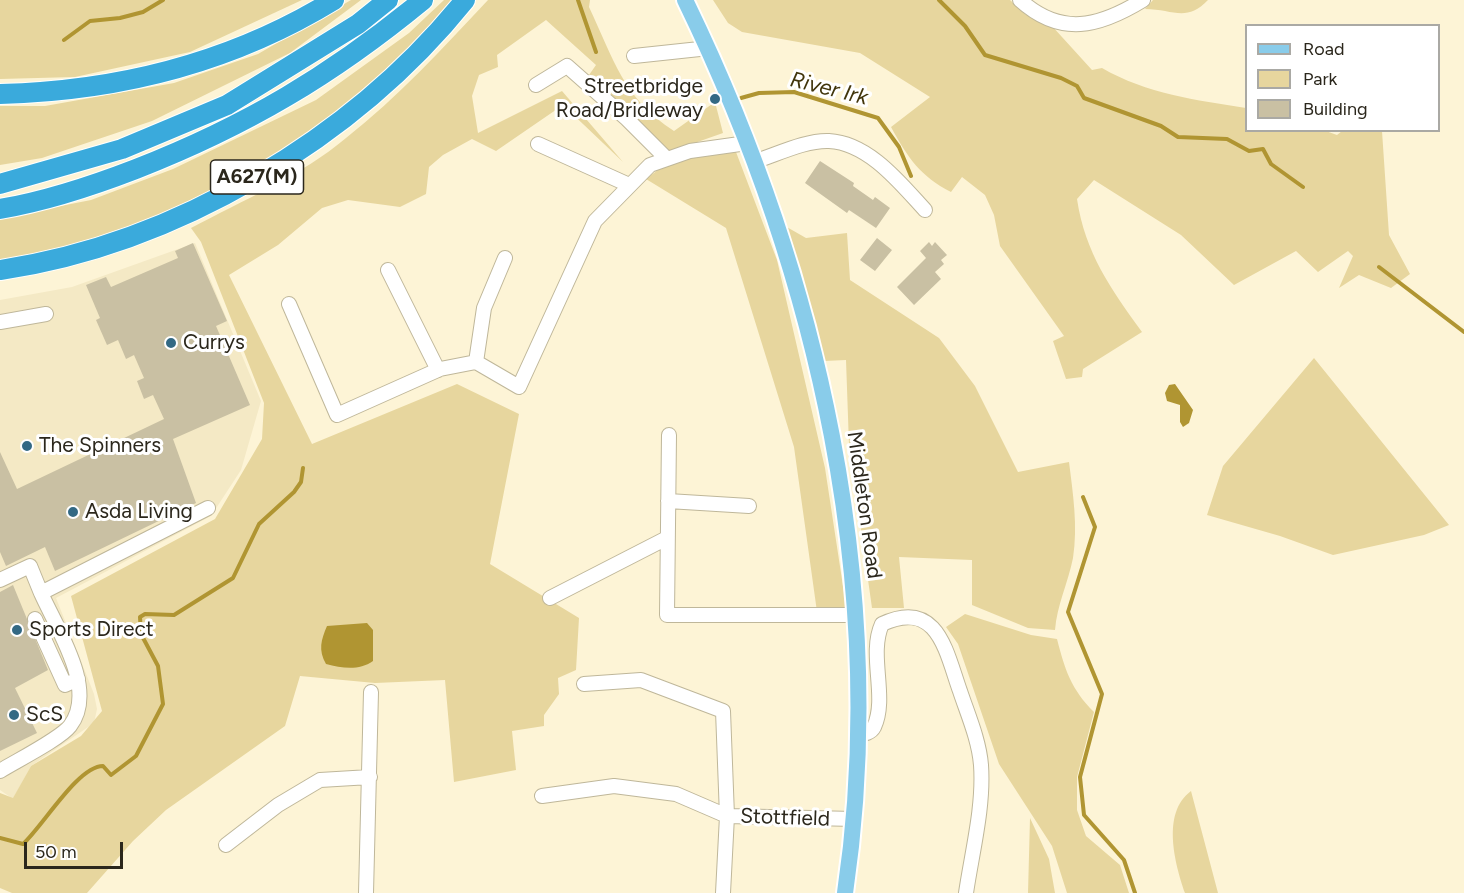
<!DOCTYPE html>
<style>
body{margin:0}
#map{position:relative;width:1464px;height:893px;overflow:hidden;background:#fdf4d6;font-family:Figtree,sans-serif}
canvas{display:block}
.legend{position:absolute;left:1245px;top:24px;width:195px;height:108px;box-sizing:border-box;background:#fff;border:2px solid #aaa9a4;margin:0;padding:8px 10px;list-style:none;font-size:18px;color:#2b271c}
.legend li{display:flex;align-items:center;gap:12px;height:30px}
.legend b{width:30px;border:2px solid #aaa9a4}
.scale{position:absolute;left:24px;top:842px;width:99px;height:27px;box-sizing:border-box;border:3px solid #2b271c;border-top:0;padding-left:8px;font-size:18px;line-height:21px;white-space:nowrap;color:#2b271c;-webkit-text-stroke:4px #fff;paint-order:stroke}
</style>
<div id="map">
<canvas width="1464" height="893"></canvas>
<ul class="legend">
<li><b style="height:8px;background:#89ccea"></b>Road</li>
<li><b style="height:16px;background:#e7d69e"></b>Park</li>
<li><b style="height:16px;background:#c9c0a3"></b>Building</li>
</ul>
<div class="scale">50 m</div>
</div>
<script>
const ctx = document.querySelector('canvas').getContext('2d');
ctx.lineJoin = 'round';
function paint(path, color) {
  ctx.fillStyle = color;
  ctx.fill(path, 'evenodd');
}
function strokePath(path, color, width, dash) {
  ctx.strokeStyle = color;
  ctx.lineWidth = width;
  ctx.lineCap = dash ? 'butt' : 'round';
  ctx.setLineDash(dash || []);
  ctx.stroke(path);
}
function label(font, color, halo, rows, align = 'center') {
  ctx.font = font + ' Figtree,sans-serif';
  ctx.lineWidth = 6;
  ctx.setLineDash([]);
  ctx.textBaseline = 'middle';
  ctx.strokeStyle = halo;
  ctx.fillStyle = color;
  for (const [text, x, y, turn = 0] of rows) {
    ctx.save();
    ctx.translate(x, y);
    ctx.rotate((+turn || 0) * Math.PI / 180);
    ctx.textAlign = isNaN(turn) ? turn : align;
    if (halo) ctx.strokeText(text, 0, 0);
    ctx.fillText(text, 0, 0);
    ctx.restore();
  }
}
const built = new Path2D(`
 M 195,243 L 261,401 L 241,470 L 211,516 L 56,598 L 94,694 L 97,709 L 94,723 L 31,766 L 13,799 L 0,790 L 0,300 L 72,287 Z`);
const green = new Path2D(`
 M 0,0 L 302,0 L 190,52 L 75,77 L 0,79 Z
 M 351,0 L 361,0 L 290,53 L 152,121 L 42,158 L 0,165 L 0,106 L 45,106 L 174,83 L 258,54 Z
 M 444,0 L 455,0 L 373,87 L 327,124 L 211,195 L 102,240 L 0,262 L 0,218 L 91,200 L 173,169 L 316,100 L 409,33 Z
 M 488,0 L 590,0 L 589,7 C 614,60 623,98 674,131 L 715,102 L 723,133 L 669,152 L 589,75 L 596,65 L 546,20 L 497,55 L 498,67 L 479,75 L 472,96 L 478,133 L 562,91 L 623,162 L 563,105 L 496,151 L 472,139 L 443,155 L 429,167 L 426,194 L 400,207 L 348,200 L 322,208 L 278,245 L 229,275 L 312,444 L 457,384 L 519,414 L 490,564 L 579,618 L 576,670 L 558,678 L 559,694 L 544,715 L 544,726 L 512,731 L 516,770 L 454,782 L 445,680 L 375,683 L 300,676 L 285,726 L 166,810 L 133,841 L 87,893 L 12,893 L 0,888 L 0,793 L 13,798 L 31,766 L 81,736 L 102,711 L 71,596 L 215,519 L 262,439 L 264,403 L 201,242 L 191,228 C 242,201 302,175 346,138 C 398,97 443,48 488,0 Z
 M 713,0 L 1010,0 L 1025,14 L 1052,26 L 1092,70 L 1102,68 C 1147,94 1196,100 1246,108 L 1246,130 L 1323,130 L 1337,135 L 1342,131 L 1382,131 L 1389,235 L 1410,274 L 1391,288 L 1359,275 L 1339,288 L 1353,256 L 1348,251 L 1318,272 L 1296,251 L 1234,285 L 1181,235 L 1094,180 L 1077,199 C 1085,253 1111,289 1142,332 L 1083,369 L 1082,377 L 1066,379 L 1053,341 L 1064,336 L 1000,246 L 994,215 L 985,195 L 962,177 L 951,192 C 920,176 908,158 891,127 L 930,97 L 860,53 L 742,32 L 728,23 Z
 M 1153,0 L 1208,0 C 1186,23 1173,9 1145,9 Z
 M 713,151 L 736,152 L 777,260 L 825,468 L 848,619 L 818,619 L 794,447 L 726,228 L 646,179 L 663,166 Z
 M 778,222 L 806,238 L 847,233 L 850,280 L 939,338 L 975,386 L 1018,472 L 1069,462 C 1073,494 1078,526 1073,558 C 1068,583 1057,605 1055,630 L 1028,628 L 972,605 L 972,560 L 899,557 L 904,608 L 872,608 L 849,445 L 846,360 L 824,361 Z
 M 1314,358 L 1449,525 L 1424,535 L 1333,555 L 1280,536 L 1207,515 L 1223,466 Z
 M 965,614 L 1031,635 L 1057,639 C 1065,670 1071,689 1094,712 L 1077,777 L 1077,810 L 1086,836 L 1120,865 L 1129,893 L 1067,893 L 1052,846 L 999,764 L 958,644 L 946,627 Z
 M 1191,791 L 1218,893 L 1185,893 C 1175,864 1161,813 1191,791 Z
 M 1030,818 L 1049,859 L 1055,893 L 1028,893 Z`);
const water = new Path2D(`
 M 1175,384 L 1193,410 L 1189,423 L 1183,427 L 1180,422 L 1180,405 L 1167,401 L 1165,393 L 1169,385 Z
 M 367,623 L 373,630 L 373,661 C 359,671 342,668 326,664 C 318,650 321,640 327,626 Z`);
const stream = new Path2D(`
 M 578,0 L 596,52
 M 939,0 L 965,26 L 985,55 L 1061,78 L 1077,86 L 1084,98 L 1161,126 L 1178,137 L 1227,139 L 1249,151 L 1263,149 L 1271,164 L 1303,187
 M 64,40 L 90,21 L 120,18 L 143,12 L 163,0
 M 741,98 L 759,93 L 794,92 L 878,118 L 899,147 L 911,176
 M 1379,267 L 1464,332
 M 1083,497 L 1095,527 L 1068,612 L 1102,694 L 1080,777 L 1084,815 L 1124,860 L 1135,893
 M 0,838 L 23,844 C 43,826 78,766 103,766 L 111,775 L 136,756 L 163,704 L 158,666 L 141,634 L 140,617 L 145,614 L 174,615 L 233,578 L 259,524 L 294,492 L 301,482 L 303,468`);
const building = new Path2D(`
 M 820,161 L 854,183 L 853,186 L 873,200 L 875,197 L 890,208 L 876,228 L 849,210 L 847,213 L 805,183 Z
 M 877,238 L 892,250 L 875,271 L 860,260 Z
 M 929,242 L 932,246 L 935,242 L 947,255 L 941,260 L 944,264 L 935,272 L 941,279 L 914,305 L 897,287 L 926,258 L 920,251 Z
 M 193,243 L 227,321 L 216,326 L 250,405 L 173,439 L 196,503 L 55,571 L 45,547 L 6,566 L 0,552 L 0,452 L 17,489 L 164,419 L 153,395 L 144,399 L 137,381 L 144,378 L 134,355 L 126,359 L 118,340 L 107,345 L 96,320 L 100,318 L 86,285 L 106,277 L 111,287 L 178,258 L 175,251 Z
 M 13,585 L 48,670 L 15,688 L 37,733 L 0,751 L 0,592 Z`);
const minor = new Path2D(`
 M 1020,0 C 1061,37 1099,27 1143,0
 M 634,56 L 709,48
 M 536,85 L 567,66 L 627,119 L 667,159
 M 538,144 L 629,185
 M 753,162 C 776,155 805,140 829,141 C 869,143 901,184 925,210
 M 388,270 L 438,370
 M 289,304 L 337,415 L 440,369 L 476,362 L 519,387 L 595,221 L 650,165 L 690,151 L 747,143
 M 0,322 L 46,314
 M 476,362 L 484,308 L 505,258
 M 669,435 L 667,615 L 855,615
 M 668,501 L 749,506
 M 0,580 L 30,566 L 41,593 L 208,508
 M 550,598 L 667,538
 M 35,619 L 65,685 L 78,679
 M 584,684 L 641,680 L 723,711 L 727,816 L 723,893
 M 858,735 C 864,734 871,733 874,727 C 888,697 868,655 882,624 C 938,598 946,652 960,691 C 968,715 979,740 981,765 C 984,807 972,852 966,893
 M 0,771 C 16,761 60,739 70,726 C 98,690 57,629 41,593
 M 542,796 L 614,786 L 676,794 L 727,816 L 854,819
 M 226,845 L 278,805 L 320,780 L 370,777
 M 366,893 L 371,692`);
const major = new Path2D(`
 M 685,0 C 818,274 890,589 845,893`);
const highway = new Path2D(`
 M 0,94 C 119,91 233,62 334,0
 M 0,184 L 122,149 L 227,105 L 358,24 L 388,0
 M 0,209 C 47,201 92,186 136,169 C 246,126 332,75 423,0
 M 0,270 C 176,244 354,138 465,0`);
const markers = [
 [715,99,6,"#336984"],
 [171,343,6,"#336984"],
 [27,446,6,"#336984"],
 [73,512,6,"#336984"],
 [17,630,6,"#336984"],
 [14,715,6,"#336984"]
];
const shields = [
 [257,177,93]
];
const shieldNames = [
 ["A627(M)",257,177]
];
const poiNames = [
 ["Streetbridge",703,87,"right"],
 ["Road/Bridleway",703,111,"right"],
 ["Currys",183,343],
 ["The Spinners",39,446],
 ["Asda Living",85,512],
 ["Sports Direct",29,630],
 ["ScS",26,715]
];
const streetNames = [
 ["Middleton Road",864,505,82],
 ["Stottfield",785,818,2]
];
const waterNames = [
 ["River Irk",829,89,14]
];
paint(built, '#f4e9c5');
paint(green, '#e7d69e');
paint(water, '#b09532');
strokePath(stream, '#b09532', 4);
paint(building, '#c9c0a3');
strokePath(minor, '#bfb79a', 16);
strokePath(major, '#fff', 20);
strokePath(highway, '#fff', 22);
strokePath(minor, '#fff', 14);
strokePath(major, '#89ccea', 16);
strokePath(highway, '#3aaadc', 20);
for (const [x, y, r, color] of markers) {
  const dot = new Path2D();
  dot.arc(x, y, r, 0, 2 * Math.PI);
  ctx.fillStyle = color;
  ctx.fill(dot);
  strokePath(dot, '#fff', 2);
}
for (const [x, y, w] of shields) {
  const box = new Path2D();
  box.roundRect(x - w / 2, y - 17, w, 34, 4.5);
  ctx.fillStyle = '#fff';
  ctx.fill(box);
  strokePath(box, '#2b271c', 1.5);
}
label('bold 20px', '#2b271c', null, shieldNames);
label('21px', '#2b271c', '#fff', poiNames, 'left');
label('21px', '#2b271c', '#fff', streetNames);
label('italic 22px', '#41350b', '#fff', waterNames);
</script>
